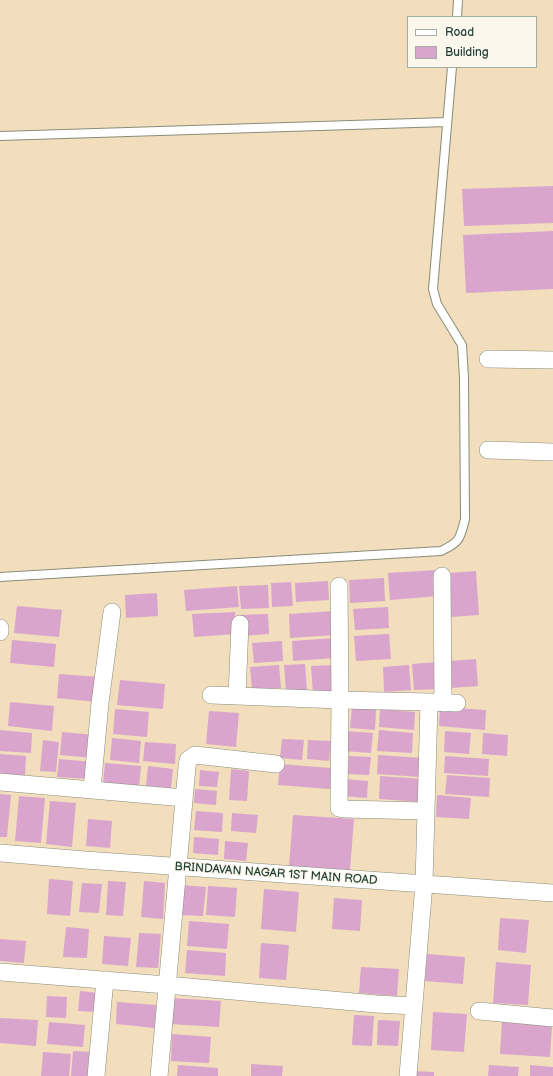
<!DOCTYPE html>
<style>
body{margin:0}
#map{position:relative;width:553px;height:1076px;overflow:hidden;background:#f2ddbd;font-family:"Balsamiq Sans",sans-serif}
canvas{display:block}
.legend{position:absolute;left:407px;top:16px;width:130px;height:52px;box-sizing:border-box;background:#fbf7ec;border:1px solid #a3ada2;margin:0;padding:5px 7px;list-style:none;font-size:12px;color:#1f3d34}
.legend li{display:flex;align-items:center;gap:8px;height:20px}
.legend b{width:20px;border:1px solid #a3ada2}
</style>
<div id="map">
<canvas width="553" height="1076"></canvas>
<ul class="legend">
<li><b style="height:5px;background:#fff"></b>Road</li>
<li><b style="height:11px;background:#d9a5cc"></b>Building</li>
</ul>
</div>
<script>
const ctx = document.querySelector('canvas').getContext('2d');
ctx.lineJoin = 'round';
function paint(path, color) {
  ctx.fillStyle = color;
  ctx.fill(path, 'evenodd');
}
function strokePath(path, color, width, dash) {
  ctx.strokeStyle = color;
  ctx.lineWidth = width;
  ctx.lineCap = dash ? 'butt' : 'round';
  ctx.setLineDash(dash || []);
  ctx.stroke(path);
}
function label(font, color, halo, rows, align = 'center') {
  ctx.font = font + ' "Balsamiq Sans",sans-serif';
  ctx.lineWidth = 3;
  ctx.setLineDash([]);
  ctx.textBaseline = 'middle';
  ctx.strokeStyle = halo;
  ctx.fillStyle = color;
  for (const [text, x, y, turn = 0] of rows) {
    ctx.save();
    ctx.translate(x, y);
    ctx.rotate((+turn || 0) * Math.PI / 180);
    ctx.textAlign = isNaN(turn) ? turn : align;
    if (halo) ctx.strokeText(text, 0, 0);
    ctx.fillText(text, 0, 0);
    ctx.restore();
  }
}
const building = new Path2D(`
 M 553,186 L 553,223 L 464,226 L 462,189 Z
 M 553,231 L 553,289 L 466,293 L 463,235 Z
 M 437,570 L 439,596 L 390,600 L 388,573 Z
 M 476,571 L 479,615 L 451,617 L 448,573 Z
 M 384,578 L 385,601 L 350,603 L 349,580 Z
 M 328,581 L 329,600 L 296,602 L 295,583 Z
 M 291,582 L 293,606 L 272,607 L 271,583 Z
 M 268,585 L 269,608 L 241,609 L 239,586 Z
 M 237,586 L 239,607 L 186,611 L 184,590 Z
 M 157,593 L 158,616 L 126,618 L 125,595 Z
 M 17,606 L 62,610 L 59,637 L 14,633 Z
 M 388,607 L 389,628 L 355,630 L 353,609 Z
 M 334,611 L 335,635 L 290,638 L 289,614 Z
 M 235,612 L 236,634 L 194,637 L 192,614 Z
 M 268,614 L 269,634 L 241,636 L 240,615 Z
 M 389,634 L 391,659 L 356,661 L 354,636 Z
 M 335,638 L 336,658 L 293,661 L 292,641 Z
 M 12,640 L 56,644 L 54,667 L 10,663 Z
 M 282,641 L 283,661 L 254,663 L 252,643 Z
 M 476,659 L 478,686 L 451,688 L 449,661 Z
 M 438,662 L 440,689 L 414,690 L 412,664 Z
 M 305,664 L 307,691 L 286,692 L 284,665 Z
 M 279,665 L 281,688 L 252,690 L 250,667 Z
 M 335,665 L 336,691 L 313,693 L 311,666 Z
 M 409,665 L 411,690 L 384,692 L 383,667 Z
 M 59,674 L 99,677 L 97,702 L 57,698 Z
 M 120,680 L 165,684 L 163,709 L 117,705 Z
 M 10,702 L 54,706 L 52,731 L 8,726 Z
 M 352,707 L 376,709 L 375,730 L 350,728 Z
 M 440,707 L 486,710 L 485,730 L 439,726 Z
 M 115,709 L 149,712 L 147,737 L 113,734 Z
 M 380,709 L 415,712 L 414,730 L 379,727 Z
 M 209,711 L 239,713 L 236,747 L 206,744 Z
 M 0,730 L 32,733 L 31,753 L 0,751 Z
 M 379,730 L 413,733 L 412,753 L 377,751 Z
 M 345,731 L 373,733 L 371,753 L 344,751 Z
 M 445,731 L 471,733 L 469,754 L 444,752 Z
 M 62,732 L 95,735 L 93,758 L 60,755 Z
 M 483,733 L 508,735 L 507,756 L 482,754 Z
 M 112,738 L 141,741 L 139,763 L 110,760 Z
 M 282,739 L 304,740 L 302,760 L 280,758 Z
 M 43,740 L 59,742 L 56,772 L 40,771 Z
 M 308,740 L 331,741 L 329,761 L 307,759 Z
 M 145,742 L 176,744 L 175,764 L 143,761 Z
 M 0,754 L 26,756 L 25,776 L 0,774 Z
 M 378,755 L 422,758 L 421,777 L 377,774 Z
 M 349,756 L 371,757 L 369,775 L 348,774 Z
 M 445,756 L 489,759 L 488,776 L 444,773 Z
 M 59,759 L 93,762 L 91,779 L 57,777 Z
 M 105,763 L 141,766 L 139,786 L 103,783 Z
 M 280,764 L 331,768 L 330,789 L 278,785 Z
 M 148,766 L 173,769 L 171,788 L 146,786 Z
 M 231,769 L 249,771 L 247,801 L 229,800 Z
 M 200,770 L 219,772 L 217,787 L 199,786 Z
 M 447,775 L 490,778 L 489,797 L 445,794 Z
 M 380,776 L 423,779 L 421,802 L 379,799 Z
 M 344,779 L 368,781 L 367,798 L 343,796 Z
 M 195,789 L 217,791 L 216,805 L 194,803 Z
 M 0,794 L 11,795 L 7,837 L 0,837 Z
 M 437,795 L 471,798 L 469,819 L 436,817 Z
 M 19,796 L 45,798 L 41,843 L 15,841 Z
 M 50,801 L 76,803 L 72,847 L 46,844 Z
 M 196,811 L 223,813 L 222,832 L 194,830 Z
 M 232,813 L 258,815 L 256,833 L 231,831 Z
 M 293,815 L 354,819 L 350,870 L 289,866 Z
 M 88,819 L 112,821 L 110,848 L 86,846 Z
 M 194,837 L 219,839 L 218,855 L 193,853 Z
 M 225,841 L 248,843 L 246,861 L 224,859 Z
 M 49,879 L 73,881 L 70,916 L 47,914 Z
 M 108,881 L 126,882 L 123,916 L 106,915 Z
 M 144,881 L 165,883 L 163,919 L 141,917 Z
 M 82,883 L 102,884 L 99,913 L 79,912 Z
 M 182,885 L 206,887 L 203,916 L 180,915 Z
 M 208,886 L 237,888 L 235,917 L 206,915 Z
 M 264,889 L 299,892 L 296,932 L 261,929 Z
 M 334,898 L 362,900 L 360,931 L 332,929 Z
 M 500,918 L 529,920 L 526,953 L 498,950 Z
 M 189,921 L 229,924 L 227,949 L 187,946 Z
 M 66,927 L 89,929 L 87,958 L 63,957 Z
 M 139,933 L 161,934 L 158,968 L 136,967 Z
 M 104,936 L 131,938 L 128,966 L 102,964 Z
 M 0,939 L 26,941 L 24,963 L 0,961 Z
 M 261,943 L 289,945 L 286,980 L 259,978 Z
 M 187,950 L 226,953 L 225,976 L 185,973 Z
 M 427,954 L 465,957 L 463,984 L 425,981 Z
 M 496,962 L 531,965 L 528,1005 L 493,1003 Z
 M 361,967 L 399,969 L 397,996 L 359,993 Z
 M 80,991 L 99,993 L 97,1012 L 78,1011 Z
 M 47,996 L 67,997 L 66,1018 L 46,1017 Z
 M 171,998 L 221,1001 L 219,1027 L 170,1024 Z
 M 117,1002 L 156,1005 L 155,1028 L 116,1024 Z
 M 433,1012 L 467,1014 L 464,1052 L 431,1050 Z
 M 354,1015 L 374,1016 L 372,1046 L 352,1045 Z
 M 0,1018 L 38,1020 L 36,1046 L 0,1043 Z
 M 378,1020 L 400,1021 L 398,1046 L 377,1045 Z
 M 49,1022 L 85,1025 L 83,1047 L 47,1044 Z
 M 502,1022 L 552,1025 L 550,1057 L 500,1054 Z
 M 172,1034 L 211,1037 L 209,1063 L 171,1061 Z
 M 73,1051 L 96,1052 L 94,1076 L 71,1076 Z
 M 43,1052 L 71,1054 L 69,1076 L 41,1076 Z
 M 251,1064 L 283,1066 L 282,1076 L 251,1076 Z
 M 178,1065 L 218,1068 L 218,1076 L 177,1076 Z
 M 489,1065 L 519,1067 L 518,1076 L 488,1076 Z
 M 530,1065 L 553,1067 L 553,1076 L 530,1076 Z
 M 412,1071 L 434,1072 L 434,1076 L 412,1076 Z`);
const service = new Path2D(`
 M 457,17 L 458,0
 M 0,136 L 447,122
 M 0,577 L 441,551 C 460,542 460,539 465,519 L 464,378 L 462,345 L 437,304 L 433,289 L 452,67`);
const minor = new Path2D(`
 M 488,359 L 553,360
 M 488,450 L 553,452
 M 442,576 L 443,703
 M 0,632 L 0,628
 M 211,695 L 340,700 L 339,586
 M 237,696 L 240,624
 M 431,702 L 457,703
 M 0,782 L 184,798
 M 92,790 L 100,703 L 112,612
 M 0,853 L 85,860 L 553,893
 M 0,972 L 167,985 L 376,1004 L 414,1006
 M 479,1011 L 553,1018
 M 96,1076 L 105,980
 M 159,1076 L 187,767 L 188,760 L 195,755 L 276,764
 M 408,1076 L 424,884 L 429,702 L 340,700 L 339,808 L 345,809 L 425,811`);
const streetNames = [
 ["BRINDAVAN NAGAR 1ST MAIN ROAD",276,874,4]
];
paint(building, '#d9a5cc');
strokePath(service, '#888d78', 10);
strokePath(minor, '#888d78', 18);
strokePath(service, '#fff', 8);
strokePath(minor, '#fff', 17);
label('12px', '#1f3d34', '#fbf7ec', streetNames);
</script>
